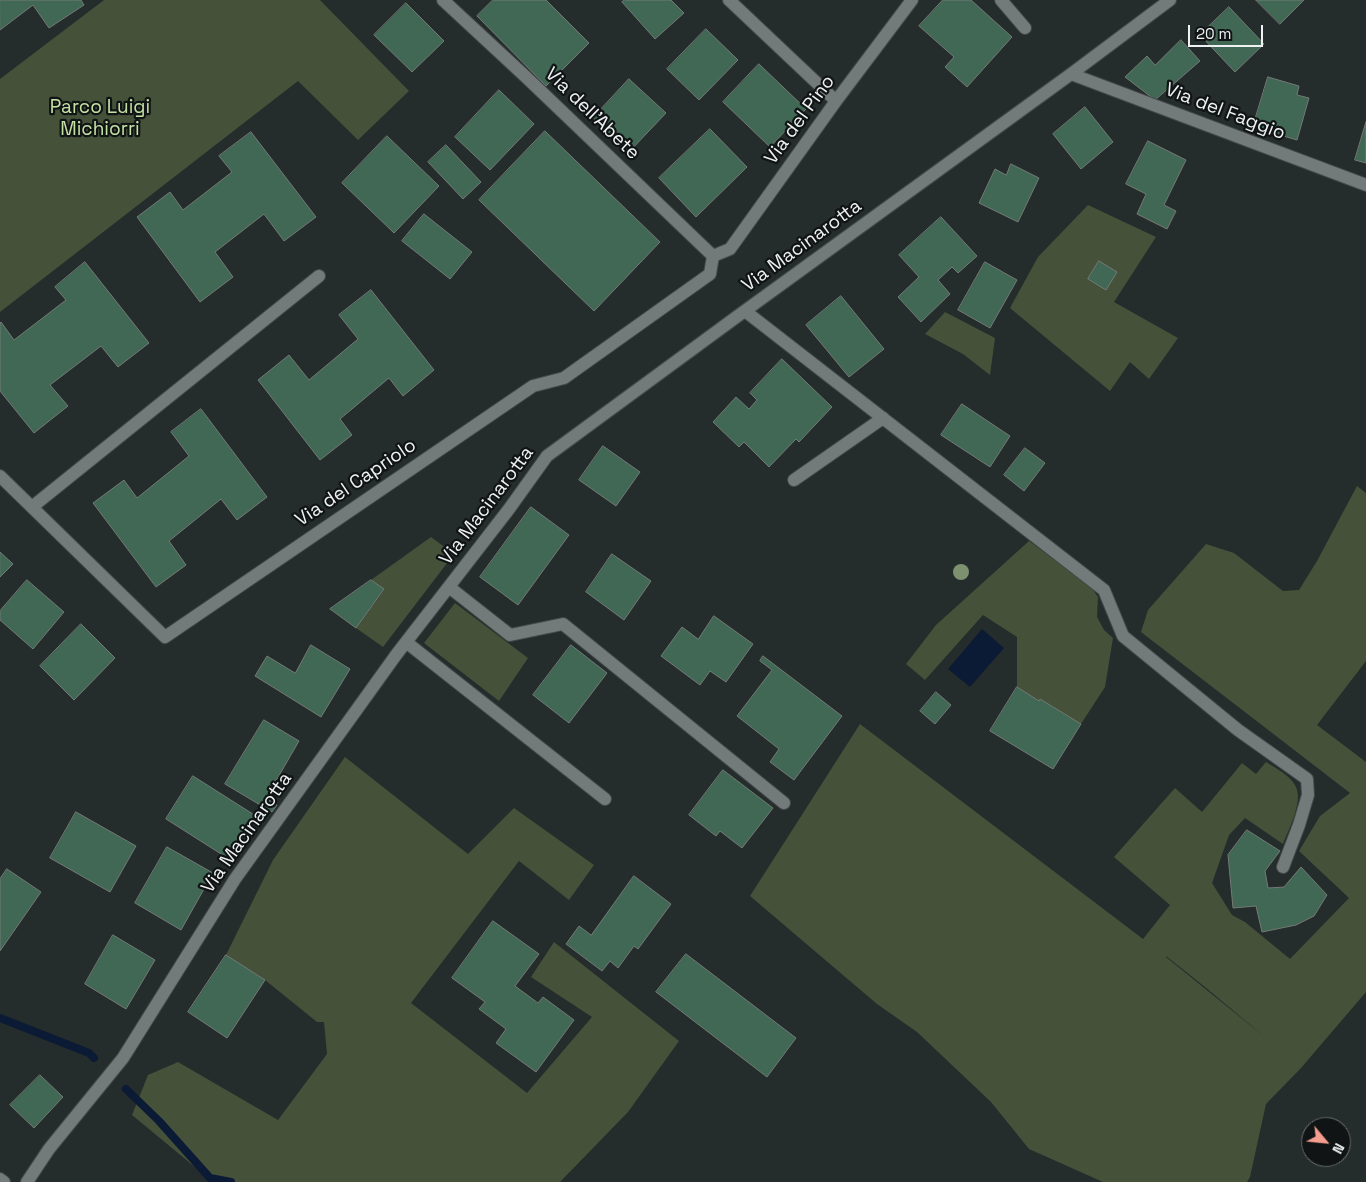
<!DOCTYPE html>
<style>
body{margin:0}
#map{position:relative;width:1366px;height:1182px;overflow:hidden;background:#252c2c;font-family:"Space Grotesk",sans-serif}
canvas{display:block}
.north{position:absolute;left:1301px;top:1117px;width:50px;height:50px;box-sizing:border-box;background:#111414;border:1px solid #696d6d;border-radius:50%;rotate:118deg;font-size:14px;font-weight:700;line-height:20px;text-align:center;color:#eef2f2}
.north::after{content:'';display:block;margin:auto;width:18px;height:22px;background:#f59d8e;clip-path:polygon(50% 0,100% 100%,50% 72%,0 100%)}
.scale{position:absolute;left:1188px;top:25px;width:75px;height:22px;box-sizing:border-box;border:2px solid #eef2f2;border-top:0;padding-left:6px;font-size:15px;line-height:18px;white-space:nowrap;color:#eef2f2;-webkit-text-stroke:4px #111414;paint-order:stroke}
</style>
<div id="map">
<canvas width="1366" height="1182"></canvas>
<div class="north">N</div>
<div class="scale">20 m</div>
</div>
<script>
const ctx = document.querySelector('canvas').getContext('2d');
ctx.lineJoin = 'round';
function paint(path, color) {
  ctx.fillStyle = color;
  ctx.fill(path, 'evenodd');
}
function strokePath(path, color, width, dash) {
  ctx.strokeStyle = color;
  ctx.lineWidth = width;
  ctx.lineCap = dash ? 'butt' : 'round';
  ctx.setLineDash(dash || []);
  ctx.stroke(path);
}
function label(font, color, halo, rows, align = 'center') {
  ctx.font = font + ' "Space Grotesk",sans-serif';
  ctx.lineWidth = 4.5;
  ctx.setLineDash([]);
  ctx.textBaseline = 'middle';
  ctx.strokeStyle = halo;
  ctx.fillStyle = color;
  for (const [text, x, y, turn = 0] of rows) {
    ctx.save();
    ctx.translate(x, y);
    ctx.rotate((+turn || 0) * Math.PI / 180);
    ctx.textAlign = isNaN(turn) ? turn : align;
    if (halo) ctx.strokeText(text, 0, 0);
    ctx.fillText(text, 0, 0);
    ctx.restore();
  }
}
const green = new Path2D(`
 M 104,0 L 320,0 L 409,91 L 358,140 L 298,81 L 0,312 L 0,79 Z
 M 1088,205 L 1156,237 L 1114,302 L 1178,338 L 1149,379 L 1130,362 L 1110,391 L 1010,308 L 1038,257 Z
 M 945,312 L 995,338 L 990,375 L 963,354 L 925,334 Z
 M 1357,486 L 1366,493 L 1366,661 L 1317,725 L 1366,762 L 1366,992 L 1301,1068 L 1266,1104 L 1250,1177 L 1247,1182 L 1103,1182 L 1029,1149 L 991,1102 L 917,1032 L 877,1004 L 750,896 L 860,724 L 1143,939 L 1170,905 L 1114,857 L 1175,788 L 1202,812 L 1242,763 L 1256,774 L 1266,762 C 1276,768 1292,777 1296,787 C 1303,802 1289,829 1283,844 L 1245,818 L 1229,835 L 1212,883 L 1232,915 L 1245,922 L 1290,959 L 1349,898 L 1299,851 L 1320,816 L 1350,793 L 1141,632 L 1148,610 L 1206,544 L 1234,553 L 1283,591 L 1299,590 L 1317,561 ZM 1166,956 L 1205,987 L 1266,1038 L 1166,957 Z
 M 431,537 L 454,554 L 383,647 L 356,628 L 384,590 L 371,580 Z
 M 1029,541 L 1091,587 L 1098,597 L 1097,617 L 1104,630 L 1113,638 L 1105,687 L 1081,724 L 1040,699 L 1039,701 L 1017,687 L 1017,637 L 983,615 L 925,680 L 906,664 L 936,625 Z
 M 455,603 L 528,658 L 499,701 L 424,643 Z
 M 345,757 L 468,854 L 514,808 L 594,865 L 569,900 L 519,861 L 411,1003 L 527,1093 L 592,1017 L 531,977 L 554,942 L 679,1041 L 628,1112 L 560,1182 L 213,1182 L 132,1115 L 148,1075 L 178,1062 L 278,1120 L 327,1054 L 324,1022 L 317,1022 L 265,980 L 226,955 L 273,860 Z`);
const water = new Path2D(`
 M 982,629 L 1004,648 L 970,687 L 948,669 Z`);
const stream = new Path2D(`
 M 0,1018 L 89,1053 L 94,1058
 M 126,1089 L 159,1121 L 210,1178 L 231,1182`);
const building = new Path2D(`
 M 0,0 L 81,0 L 84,5 L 49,28 L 33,5 L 0,30 Z
 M 493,0 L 546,0 L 589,43 L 546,86 L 477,16 Z
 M 625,0 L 671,0 L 684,13 L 655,39 L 622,2 Z
 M 943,0 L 971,0 L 1012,37 L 967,87 L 945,67 L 954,57 L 919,26 Z
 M 1256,0 L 1304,0 L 1280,24 Z
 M 406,3 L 444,41 L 412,72 L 374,35 Z
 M 1229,7 L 1264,44 L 1235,72 L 1200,35 Z
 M 706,29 L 738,60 L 699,100 L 667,69 Z
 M 1181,40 L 1200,61 L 1155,100 L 1125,77 L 1147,56 L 1155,65 Z
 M 759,64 L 806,109 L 770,147 L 723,102 Z
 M 1268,77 L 1299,86 L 1297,95 L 1309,98 L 1297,140 L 1253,127 Z
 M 629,79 L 666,113 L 629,152 L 593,118 Z
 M 499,90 L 534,124 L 490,170 L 455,137 Z
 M 1085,107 L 1113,142 L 1081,169 L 1053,134 Z
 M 1366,122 L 1366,163 L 1355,160 Z
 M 710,129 L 747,167 L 696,217 L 659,178 Z
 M 545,131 L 660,242 L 594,311 L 479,200 Z
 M 251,132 L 316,217 L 284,241 L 264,214 L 215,252 L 233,277 L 200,302 L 137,217 L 170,192 L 183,210 L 232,172 L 219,156 Z
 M 387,136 L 439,186 L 394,233 L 342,183 Z
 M 1148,141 L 1186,160 L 1164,205 L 1176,211 L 1167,229 L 1137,214 L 1146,194 L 1126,184 Z
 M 446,145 L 481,182 L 463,199 L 428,162 Z
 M 1011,164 L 1039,178 L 1018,222 L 979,203 L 995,169 L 1006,175 Z
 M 424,214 L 472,252 L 450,279 L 402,241 Z
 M 941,217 L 977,256 L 958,273 L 952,267 L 938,280 L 950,294 L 921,322 L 898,297 L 919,277 L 899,255 Z
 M 1099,261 L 1117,272 L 1106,290 L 1088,279 Z
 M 85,262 L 149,343 L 118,367 L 101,346 L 50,385 L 68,406 L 34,433 L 0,391 L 0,323 L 1,322 L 14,340 L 66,300 L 55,287 Z
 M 985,262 L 1017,280 L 990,328 L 958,310 Z
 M 371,290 L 434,370 L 403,396 L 389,378 L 340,419 L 352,435 L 320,460 L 258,380 L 289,355 L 309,380 L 358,339 L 339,315 Z
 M 841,296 L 884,349 L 849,377 L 806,325 Z
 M 782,359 L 832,407 L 799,442 L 796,439 L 769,467 L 744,442 L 739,447 L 713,422 L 736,397 L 749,409 L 757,400 L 750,393 Z
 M 962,404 L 1010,436 L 990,467 L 941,435 Z
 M 201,409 L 267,497 L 237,520 L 221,499 L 169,541 L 186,565 L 156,587 L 93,503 L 124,480 L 137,498 L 189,456 L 171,432 Z
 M 603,446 L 640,472 L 616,506 L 579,480 Z
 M 1025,448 L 1045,463 L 1024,491 L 1004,475 Z
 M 531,507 L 569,535 L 518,605 L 480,577 Z
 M 0,552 L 13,564 L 0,577 Z
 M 612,554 L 651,581 L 624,620 L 586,592 Z
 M 27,580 L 64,612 L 33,649 L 0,620 L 0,611 Z
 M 371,580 L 384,589 L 356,628 L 330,609 Z
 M 714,616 L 753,644 L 726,682 L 710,671 L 700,685 L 661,656 L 682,627 L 698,639 Z
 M 81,624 L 115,658 L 74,700 L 40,666 Z
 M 311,645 L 350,669 L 321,717 L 255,676 L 267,656 L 295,673 Z
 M 571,645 L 607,673 L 569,723 L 533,695 Z
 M 763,656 L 842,716 L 794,780 L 770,762 L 779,749 L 737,716 L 772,670 L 760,661 Z
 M 1017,687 L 1039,701 L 1040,699 L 1081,724 L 1053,769 L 990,731 Z
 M 936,692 L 951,705 L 935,724 L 920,711 Z
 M 264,720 L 299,741 L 266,798 L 277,805 L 272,812 L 225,784 Z
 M 723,770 L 773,808 L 742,848 L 720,831 L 716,836 L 689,815 Z
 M 193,776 L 256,816 L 229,859 L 166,819 Z
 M 76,812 L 136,846 L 110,892 L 50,858 Z
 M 1247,830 L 1280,851 L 1265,871 L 1268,888 L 1284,887 L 1301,867 L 1327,895 L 1314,916 L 1296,925 L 1262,932 L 1256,906 L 1233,908 L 1228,855 Z
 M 167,847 L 213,873 L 181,930 L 135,903 Z
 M 7,869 L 41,892 L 0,951 L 0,879 Z
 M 634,876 L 671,904 L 638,949 L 634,946 L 618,968 L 610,961 L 602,971 L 566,944 L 579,926 L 591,935 Z
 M 493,921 L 539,954 L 515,986 L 538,1003 L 543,997 L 574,1020 L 536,1072 L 496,1043 L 506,1029 L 479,1009 L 485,1002 L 452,978 Z
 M 113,935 L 155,960 L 126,1009 L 85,984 Z
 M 686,954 L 796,1038 L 767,1077 L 656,992 Z
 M 226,955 L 265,980 L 227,1038 L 188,1012 Z
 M 40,1075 L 63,1097 L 34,1128 L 10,1105 Z`);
const lane = new Path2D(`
 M 794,480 L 883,418`);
const street = new Path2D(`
 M 443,0 L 526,77 L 713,256
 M 729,0 L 836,101
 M 1001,0 L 1025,28
 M 1071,74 L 1366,185
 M 713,256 L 730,249 L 836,101 L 912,0
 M 745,311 L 1104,590 L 1123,636 L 1238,730 L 1307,779 L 1308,795 L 1299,825 L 1283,867
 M 0,476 L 165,637 L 533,386 L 564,378 L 710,274 L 713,256
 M 32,507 L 319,276
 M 449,587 L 510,635 L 563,624 L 784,803
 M 406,642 L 605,799
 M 0,1179 L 4,1182
 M 27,1182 L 49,1149 L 123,1058 L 235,879 L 396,655 L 509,509 L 547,456 L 735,318 L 1071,74 L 1170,0`);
const trees = [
 [961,572]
];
const parkNames = [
 ["Parco Luigi",100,108],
 ["Michiorri",100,130]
];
const streetNames = [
 ["Via del Faggio",1225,112,21],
 ["Via dell'Abete",592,114,44],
 ["Via del Pino",800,120,-54],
 ["Via Macinarotta",802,246,-36],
 ["Via del Capriolo",356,483,-34],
 ["Via Macinarotta",487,506,-53],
 ["Via Macinarotta",247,833,-55]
];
paint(green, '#46513a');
paint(water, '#0b1a35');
strokePath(stream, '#0b1a35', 8);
paint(building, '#406854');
strokePath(building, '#747a77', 1);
strokePath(lane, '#444949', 14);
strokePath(street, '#444949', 14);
strokePath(lane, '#727b7a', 12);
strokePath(street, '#727b7a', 12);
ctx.fillStyle = '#7d906f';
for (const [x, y] of trees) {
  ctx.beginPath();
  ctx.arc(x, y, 8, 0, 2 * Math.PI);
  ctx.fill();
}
label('19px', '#c5e2a5', '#111414', parkNames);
label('19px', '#eef2f2', '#111414', streetNames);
</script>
